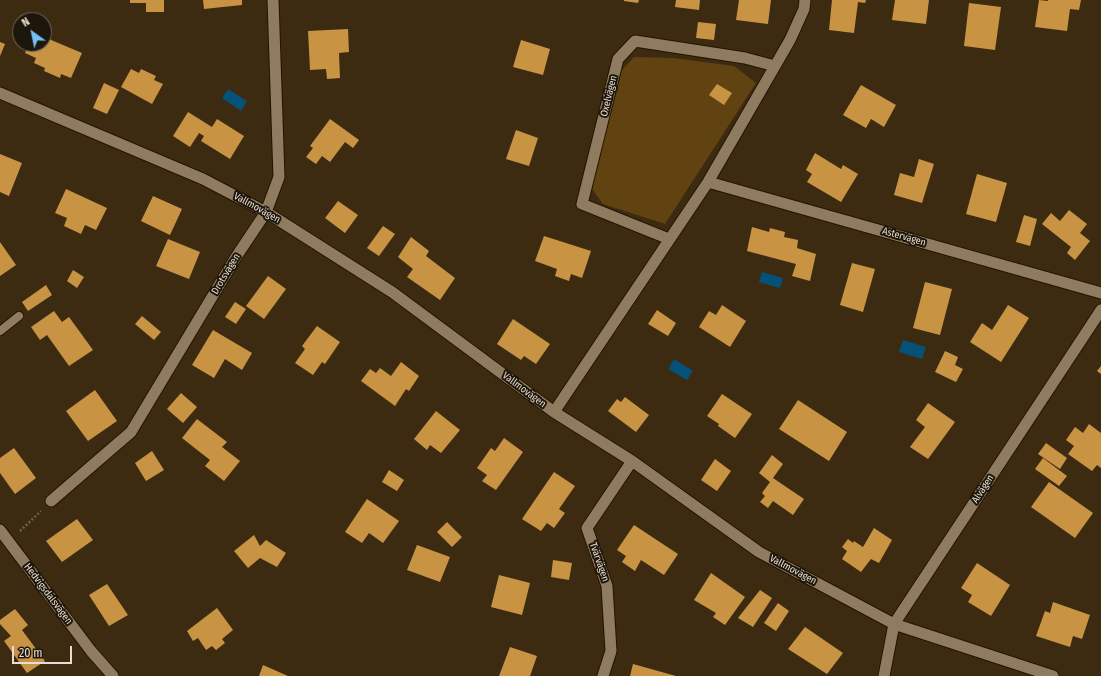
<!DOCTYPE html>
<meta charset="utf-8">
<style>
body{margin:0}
#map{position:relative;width:1101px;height:676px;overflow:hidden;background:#3d2b11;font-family:"Fira Sans Condensed",sans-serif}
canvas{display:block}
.north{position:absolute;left:12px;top:12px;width:40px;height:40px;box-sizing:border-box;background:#1d160b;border:1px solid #6e6659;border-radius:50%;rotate:327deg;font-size:11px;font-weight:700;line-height:16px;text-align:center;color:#e8ddce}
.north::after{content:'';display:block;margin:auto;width:14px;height:18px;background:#73c1f5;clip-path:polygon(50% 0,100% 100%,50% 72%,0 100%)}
.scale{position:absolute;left:12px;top:646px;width:60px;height:18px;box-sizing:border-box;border:2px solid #e8ddce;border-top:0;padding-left:5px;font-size:12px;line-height:14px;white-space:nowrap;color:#e8ddce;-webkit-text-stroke:3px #1d160b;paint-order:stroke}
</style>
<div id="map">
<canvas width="1101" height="676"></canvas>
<div class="north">N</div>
<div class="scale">20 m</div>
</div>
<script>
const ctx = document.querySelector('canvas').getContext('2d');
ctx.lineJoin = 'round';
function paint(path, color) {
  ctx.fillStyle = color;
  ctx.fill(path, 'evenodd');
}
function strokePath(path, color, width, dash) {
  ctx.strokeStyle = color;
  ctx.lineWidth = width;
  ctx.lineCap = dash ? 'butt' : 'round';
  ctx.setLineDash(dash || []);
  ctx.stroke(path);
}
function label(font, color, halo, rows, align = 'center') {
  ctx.font = font + ' "Fira Sans Condensed",sans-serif';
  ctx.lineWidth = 4;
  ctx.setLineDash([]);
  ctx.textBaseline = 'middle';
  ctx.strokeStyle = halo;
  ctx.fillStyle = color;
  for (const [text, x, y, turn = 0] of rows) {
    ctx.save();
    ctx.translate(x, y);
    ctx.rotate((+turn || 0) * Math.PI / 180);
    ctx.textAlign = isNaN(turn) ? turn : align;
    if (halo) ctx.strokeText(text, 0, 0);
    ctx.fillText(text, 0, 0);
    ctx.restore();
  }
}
const green = new Path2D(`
 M 634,57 L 673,58 L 734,66 L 756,83 L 665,224 L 603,204 L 592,189 L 595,172 L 622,70 Z`);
const water = new Path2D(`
 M 228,89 L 247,101 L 241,111 L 222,98 Z
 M 762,272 L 783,278 L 780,288 L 759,282 Z
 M 903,340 L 926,347 L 922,359 L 899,352 Z
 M 674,359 L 693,371 L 687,380 L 668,369 Z`);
const building = new Path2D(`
 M 130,0 L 164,0 L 164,12 L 146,12 L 146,3 L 130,3 Z
 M 203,0 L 242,0 L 242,5 L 204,9 Z
 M 624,0 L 639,0 L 638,3 L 624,1 Z
 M 676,0 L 700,0 L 699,10 L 675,7 Z
 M 739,0 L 771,0 L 768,24 L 736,20 Z
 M 832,0 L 866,0 L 865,3 L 858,2 L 854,33 L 829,30 Z
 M 895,0 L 929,0 L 926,24 L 892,20 Z
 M 1039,0 L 1048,1 L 1048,0 L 1081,0 L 1079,10 L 1070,9 L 1067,31 L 1035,27 Z
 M 969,3 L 1001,7 L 995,50 L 964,46 Z
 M 698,22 L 716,24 L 714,40 L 696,38 Z
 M 348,29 L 349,52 L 339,53 L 340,78 L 327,79 L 326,69 L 310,70 L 308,31 Z
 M 44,37 L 82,53 L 71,78 L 61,74 L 60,78 L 44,71 L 45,68 L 34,63 L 36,58 L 25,53 L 29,44 L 35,44 L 40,46 L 40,44 L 44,44 Z
 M 521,40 L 550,49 L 543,75 L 513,67 Z
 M 0,42 L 5,44 L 0,56 Z
 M 131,69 L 139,73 L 141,69 L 156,76 L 154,80 L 163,84 L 152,104 L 121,87 Z
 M 104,83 L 119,90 L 107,114 L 93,108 Z
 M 717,84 L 732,93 L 724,105 L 709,95 Z
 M 861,85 L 896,105 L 884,127 L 871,119 L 866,128 L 843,115 Z
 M 188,112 L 212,127 L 217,119 L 244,136 L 230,159 L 201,141 L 204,136 L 199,133 L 190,147 L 173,136 Z
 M 330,119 L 359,140 L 353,148 L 345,142 L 330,162 L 322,156 L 316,164 L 306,157 L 313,148 L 310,146 Z
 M 516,130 L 538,138 L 529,166 L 506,159 Z
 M 815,153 L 841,169 L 843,165 L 858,174 L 841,202 L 807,182 L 812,174 L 806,170 Z
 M 0,154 L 22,163 L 9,196 L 0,192 Z
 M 919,159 L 934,164 L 922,203 L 894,195 L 900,173 L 914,177 Z
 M 977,174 L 1007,183 L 996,222 L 966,214 Z
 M 66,189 L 107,208 L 96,230 L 85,225 L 81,234 L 64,226 L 67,218 L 55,213 Z
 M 153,196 L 182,209 L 170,235 L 141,221 Z
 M 338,201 L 358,215 L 345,233 L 325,218 Z
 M 1069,210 L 1087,224 L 1080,233 L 1090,241 L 1075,260 L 1067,253 L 1071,247 L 1042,224 L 1051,213 L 1060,221 Z
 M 1024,215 L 1037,219 L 1030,246 L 1016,242 Z
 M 383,226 L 395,234 L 379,256 L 367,248 Z
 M 752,227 L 769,232 L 770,228 L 785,232 L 784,237 L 798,240 L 797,248 L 816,254 L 810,281 L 792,276 L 796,264 L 747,251 Z
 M 544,236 L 591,251 L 582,278 L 571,274 L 569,281 L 555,276 L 557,269 L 535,261 Z
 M 411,237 L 429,251 L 426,256 L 455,278 L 440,300 L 407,277 L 413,269 L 398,257 Z
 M 168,239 L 200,252 L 189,279 L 156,266 Z
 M 0,242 L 16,265 L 0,276 Z
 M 852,263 L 875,269 L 863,312 L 840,305 Z
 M 73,270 L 84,277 L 77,288 L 67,281 Z
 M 268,276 L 286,289 L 264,319 L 246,306 Z
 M 925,282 L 952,289 L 940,335 L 913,328 Z
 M 46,285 L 52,295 L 28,311 L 22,302 Z
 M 235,302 L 246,309 L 236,324 L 225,317 Z
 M 722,305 L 746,321 L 730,347 L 699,327 L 709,311 L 716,315 Z
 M 1008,305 L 1029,318 L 1001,362 L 970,342 L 982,323 L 992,330 Z
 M 657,310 L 676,323 L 668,336 L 648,324 Z
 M 54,311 L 62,322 L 69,317 L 93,350 L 69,366 L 47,335 L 40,340 L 31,327 Z
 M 142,316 L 161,332 L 154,340 L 135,324 Z
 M 513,319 L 550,344 L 536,364 L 524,356 L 521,360 L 497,344 Z
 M 317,326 L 340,342 L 325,364 L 322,362 L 313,375 L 295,363 L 305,349 L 302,346 Z
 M 213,330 L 252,353 L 242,370 L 225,359 L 214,378 L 192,365 Z
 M 945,351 L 958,357 L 955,365 L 963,369 L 956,382 L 935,372 Z
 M 401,362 L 419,376 L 409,391 L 406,389 L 395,406 L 361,381 L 370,369 L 376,373 L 380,368 L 391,376 Z
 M 1101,366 L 1101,374 L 1097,371 Z
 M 95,390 L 117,421 L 88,441 L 66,411 Z
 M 181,393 L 197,407 L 183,423 L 167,409 Z
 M 722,394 L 752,414 L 735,438 L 718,426 L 719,424 L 707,416 Z
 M 625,397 L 649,415 L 636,432 L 608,411 L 617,399 L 621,402 Z
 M 798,400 L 847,432 L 829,461 L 779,429 Z
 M 928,403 L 955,422 L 928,459 L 910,447 L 925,427 L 916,420 Z
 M 436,411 L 460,430 L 441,453 L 430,445 L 427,450 L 414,439 Z
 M 197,419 L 227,442 L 222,447 L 240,461 L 224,481 L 205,466 L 210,460 L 182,438 Z
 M 1089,424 L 1101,433 L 1101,468 L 1097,465 L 1092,471 L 1068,454 L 1074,446 L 1066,440 L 1075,427 L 1083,433 Z
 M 504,438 L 523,452 L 496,490 L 482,481 L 487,475 L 477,468 L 491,448 L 495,451 Z
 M 1046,443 L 1067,458 L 1060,469 L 1038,454 Z
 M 14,448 L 36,478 L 15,494 L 0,473 L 0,458 Z
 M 152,451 L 164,470 L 146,481 L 135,463 Z
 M 772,455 L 783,464 L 773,478 L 804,499 L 793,515 L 773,501 L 768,508 L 760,502 L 765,496 L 762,493 L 770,482 L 759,473 Z
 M 1043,458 L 1067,476 L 1059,486 L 1035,469 Z
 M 715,459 L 731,471 L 717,491 L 701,480 Z
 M 389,470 L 404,480 L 397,491 L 382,482 Z
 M 554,472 L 575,486 L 559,509 L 565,513 L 554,528 L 547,523 L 541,531 L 522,519 Z
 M 1049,482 L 1093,513 L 1075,538 L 1031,507 Z
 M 367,499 L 399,521 L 383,543 L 369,533 L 362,543 L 345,532 Z
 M 77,519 L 93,540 L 62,562 L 46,541 Z
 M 447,522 L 462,537 L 452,547 L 437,532 Z
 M 634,525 L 678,554 L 664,575 L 641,560 L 635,571 L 622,562 L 626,556 L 617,550 Z
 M 874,528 L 892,540 L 879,563 L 871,559 L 861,572 L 842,559 L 847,551 L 842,547 L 848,539 L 853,543 L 854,541 L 863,547 Z
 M 254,535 L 260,546 L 266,540 L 286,553 L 277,567 L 260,558 L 248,568 L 234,551 Z
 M 417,545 L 450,557 L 440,582 L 407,570 Z
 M 553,560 L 572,563 L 569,580 L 551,577 Z
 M 977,563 L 1010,585 L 991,616 L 968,602 L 972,595 L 961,588 Z
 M 711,573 L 745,597 L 725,625 L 713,617 L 716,613 L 694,600 Z
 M 499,575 L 530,583 L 522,615 L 491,607 Z
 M 107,584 L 128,615 L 109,626 L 89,595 Z
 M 760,590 L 772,598 L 753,627 L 738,618 Z
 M 1053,602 L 1090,615 L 1082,639 L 1073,636 L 1070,647 L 1036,636 L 1045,611 L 1050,613 Z
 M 778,603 L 789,611 L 776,631 L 764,623 Z
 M 217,608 L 233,630 L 222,639 L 225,643 L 216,650 L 212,646 L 206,650 L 198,638 L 193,641 L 187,631 Z
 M 15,609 L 28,625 L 22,630 L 45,661 L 27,673 L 4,641 L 11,636 L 0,624 L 0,620 Z
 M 805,627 L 843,653 L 827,674 L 788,649 Z
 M 510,647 L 537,656 L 530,676 L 499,676 Z
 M 633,664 L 676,676 L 630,676 Z
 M 263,665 L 288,676 L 259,676 Z`);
const path = new Path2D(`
 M 20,531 L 41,511`);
const service = new Path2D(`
 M 0,331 L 19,316`);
const minor = new Path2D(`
 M 0,93 L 203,179 L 266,212 L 392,292 L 554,412 L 632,461 L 759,552 L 894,624 L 1053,676
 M 708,182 L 1101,293
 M 669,239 L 582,204 L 618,59 L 635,41 L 745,58 L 775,66
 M 554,412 L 708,182 L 790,40 L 804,9 L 805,0
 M 51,501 L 131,432 L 236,257 L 266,212 L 279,177 L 273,0
 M 603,676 L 611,651 L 607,586 L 587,528 L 632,461
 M 884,676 L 894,624 L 1101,310`);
const tertiary = new Path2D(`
 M 0,530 L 91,651 L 113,676`);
const streetNames = [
 ["Oxelvägen",609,96,-76],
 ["Vallmovägen",257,208,29],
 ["Astervägen",904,237,16],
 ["Drotsvägen",226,274,-59],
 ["Vallmovägen",524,390,37],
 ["Alvägen",983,489,-57],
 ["Tvärvägen",599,562,71],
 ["Vallmovägen",793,570,28],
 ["Hedvigsdalsvägen",48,594,53]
];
paint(green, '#614311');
paint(water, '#055178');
paint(building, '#c89444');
strokePath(service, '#231300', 10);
strokePath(minor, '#231300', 13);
strokePath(tertiary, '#231300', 13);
strokePath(path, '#72624b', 2.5, [2, 2]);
strokePath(service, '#8f7b5f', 8);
strokePath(minor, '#8f7b5f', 11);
strokePath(tertiary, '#8f7b5f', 11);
label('10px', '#e8ddce', '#1d160b', streetNames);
</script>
